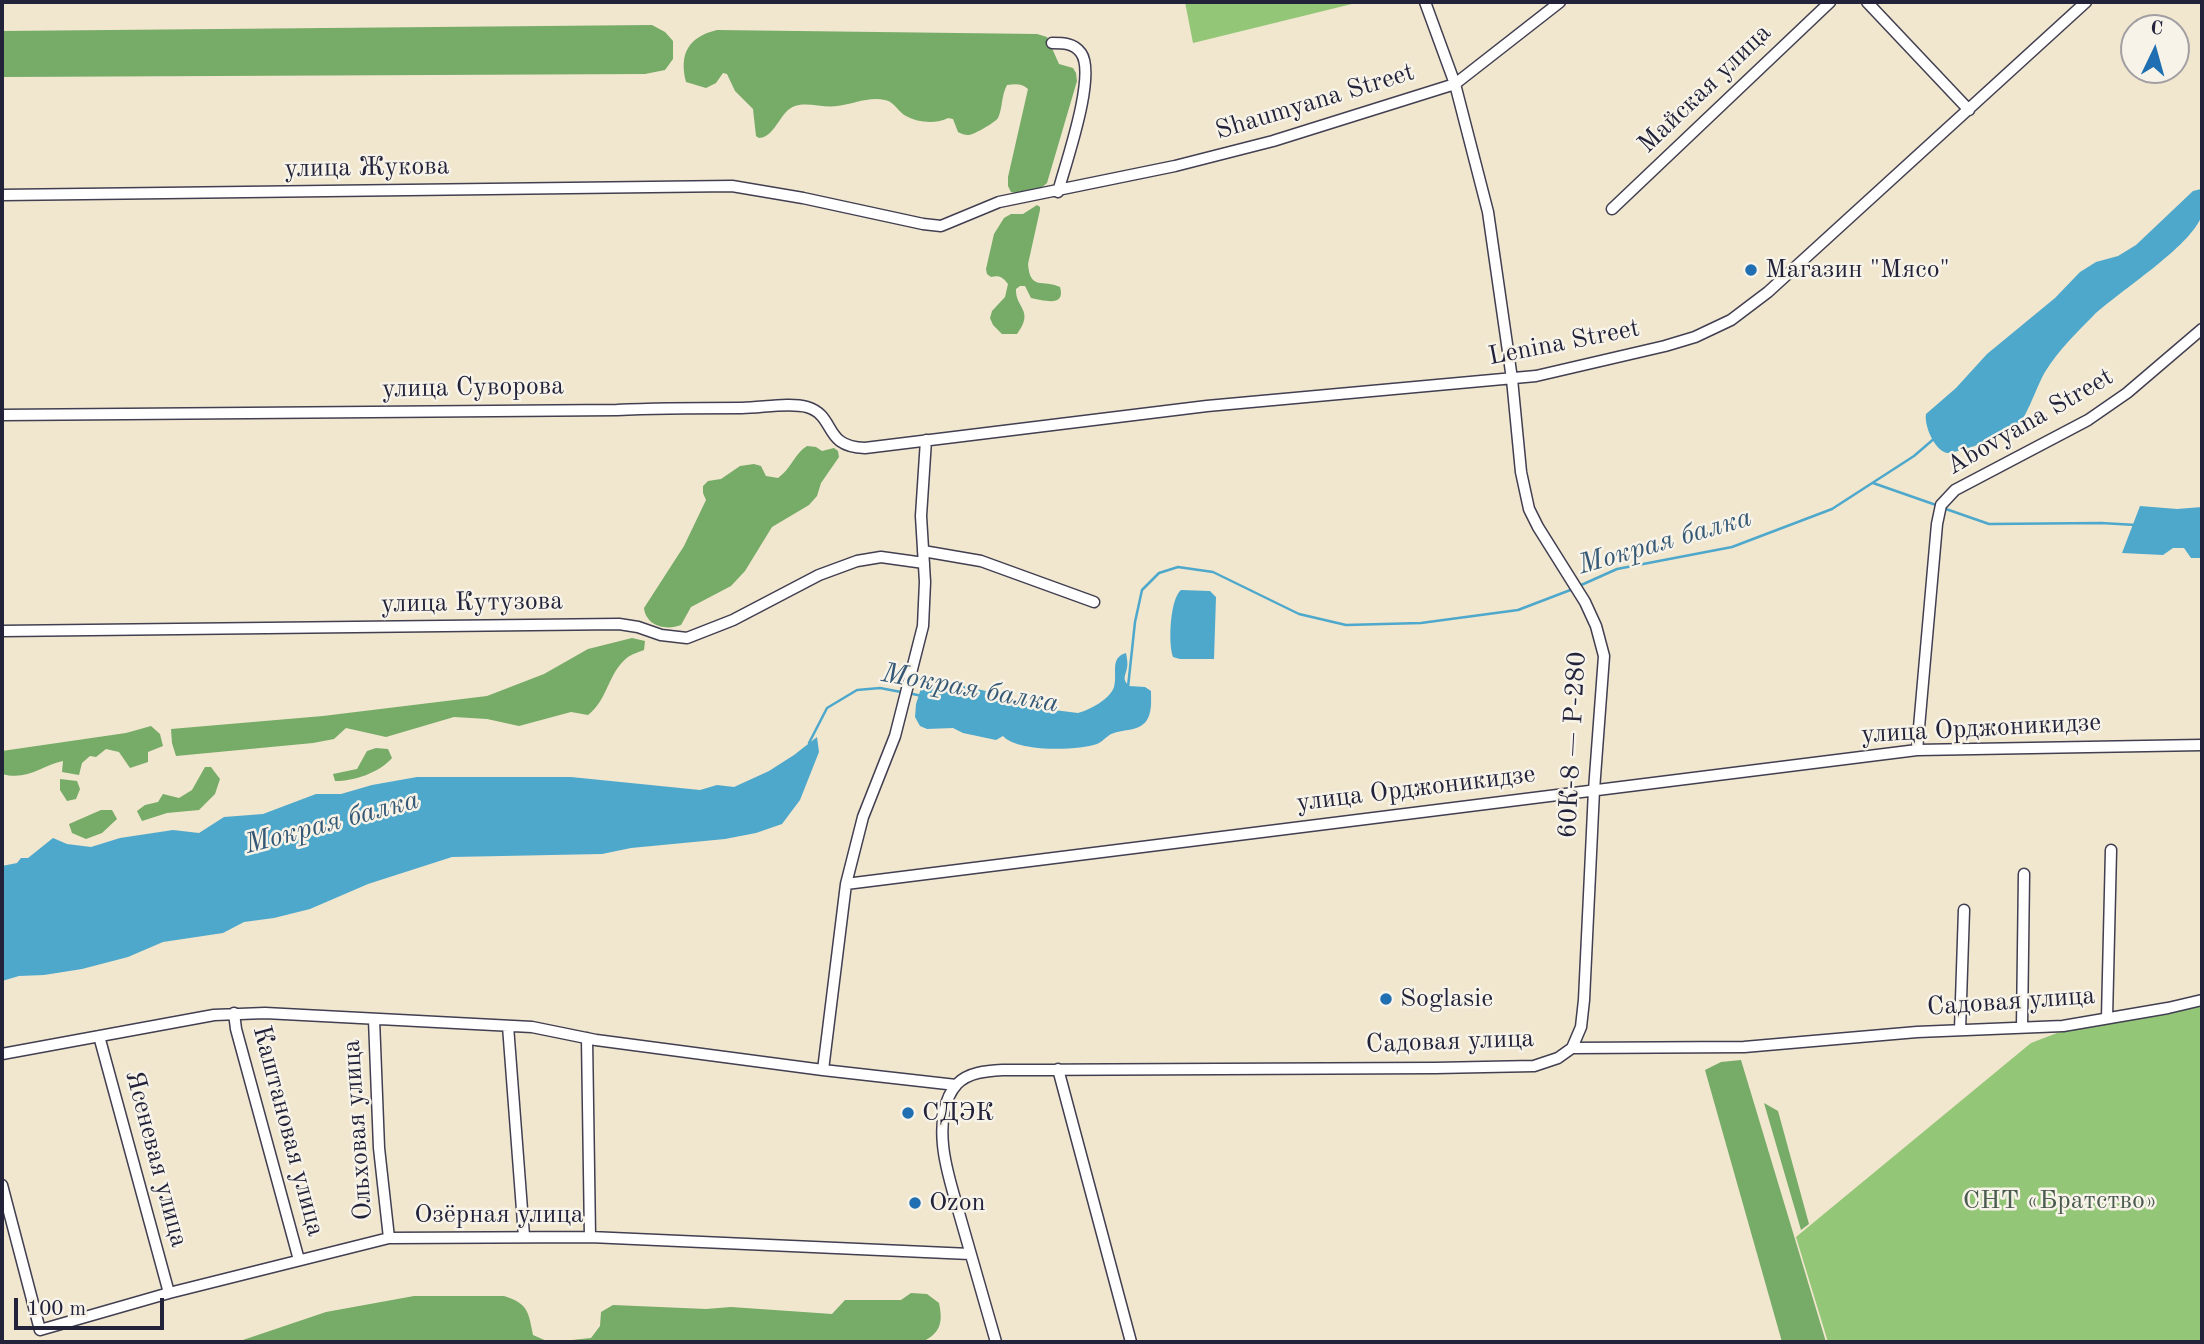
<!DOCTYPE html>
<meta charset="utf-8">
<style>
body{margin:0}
#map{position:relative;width:2204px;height:1344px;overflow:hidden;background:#f1e6ce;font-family:"Old Standard TT",serif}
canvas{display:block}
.frame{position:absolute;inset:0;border:4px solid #22223b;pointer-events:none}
.north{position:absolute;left:2120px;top:14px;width:70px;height:70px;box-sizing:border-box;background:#f7f3e8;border:2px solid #a29fa3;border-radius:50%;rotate:5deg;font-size:19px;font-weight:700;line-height:28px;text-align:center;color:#22223b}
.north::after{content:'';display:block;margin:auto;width:24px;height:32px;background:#1f6fb2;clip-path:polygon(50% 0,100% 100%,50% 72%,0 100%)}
.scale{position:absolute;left:14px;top:1298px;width:150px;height:32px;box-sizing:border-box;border:4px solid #22223b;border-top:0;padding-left:9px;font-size:21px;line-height:24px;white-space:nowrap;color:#22223b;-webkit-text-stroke:5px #f7f3e8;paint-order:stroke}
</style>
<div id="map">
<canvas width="2204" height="1344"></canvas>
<div class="frame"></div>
<div class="north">С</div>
<div class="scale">100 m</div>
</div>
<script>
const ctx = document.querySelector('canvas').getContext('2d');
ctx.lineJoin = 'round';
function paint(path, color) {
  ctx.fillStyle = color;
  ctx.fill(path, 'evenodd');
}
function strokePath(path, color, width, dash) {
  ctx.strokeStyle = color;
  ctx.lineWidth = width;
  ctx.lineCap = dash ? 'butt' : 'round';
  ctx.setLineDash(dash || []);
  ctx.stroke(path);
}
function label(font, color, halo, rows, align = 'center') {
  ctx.font = font + ' "Old Standard TT",serif';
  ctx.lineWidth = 5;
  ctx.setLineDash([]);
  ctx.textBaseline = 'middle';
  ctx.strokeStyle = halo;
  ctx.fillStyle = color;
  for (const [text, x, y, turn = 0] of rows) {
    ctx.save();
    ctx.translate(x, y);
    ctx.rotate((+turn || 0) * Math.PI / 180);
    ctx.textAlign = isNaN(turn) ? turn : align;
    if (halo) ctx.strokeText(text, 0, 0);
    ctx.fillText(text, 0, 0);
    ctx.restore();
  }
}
const green = new Path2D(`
 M 1185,2 L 1360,2 L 1193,43 Z
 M 2202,1005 L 2202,1342 L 1828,1342 L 1796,1237 L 2031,1043 L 2057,1033 Z`);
const forest = new Path2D(`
 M 652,25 L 665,32 L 673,41 L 673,59 L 665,70 L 645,74 L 2,77 L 2,31 Z
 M 717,30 L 1037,34 L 1047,37 L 1059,64 L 1073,68 L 1076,73 L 1077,81 L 1047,183 C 1039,191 1022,195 1011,192 L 1008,186 L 1008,177 L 1028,89 C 1022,83 1015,84 1007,85 C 1001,96 1003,107 998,118 C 996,122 973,135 969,135 C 964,135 962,134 958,132 L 953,119 L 948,118 C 937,124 918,123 906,116 C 898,112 895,102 885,100 C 869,96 853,104 837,106 C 825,108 811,103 799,105 C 780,107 777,137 759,138 L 756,136 L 753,109 L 735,91 L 727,74 L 723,73 L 716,83 L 706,88 L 686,82 C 679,54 688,37 717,30 Z
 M 1037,205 L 1040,207 L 1040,210 L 1028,264 C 1030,291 1043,279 1060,287 C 1066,308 1043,300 1031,298 L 1025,286 L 1020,286 L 1016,289 C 1015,308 1035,310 1017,334 L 1002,334 L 993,325 L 990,318 L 992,311 L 1005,297 L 1008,284 C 1003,277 999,275 991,277 L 987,274 L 986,269 L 994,234 L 1004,218 L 1011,214 L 1023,214 Z
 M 807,446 L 816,447 L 822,451 L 834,448 L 838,451 L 839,457 L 821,483 L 817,496 L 809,505 L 772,527 L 745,571 L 731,586 L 691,607 L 681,625 C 666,631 646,626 644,608 L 684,546 L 706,500 L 703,493 L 703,486 L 708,481 L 721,479 L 740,466 L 754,464 L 761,466 L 766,476 L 778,478 C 791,469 795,453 807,446 Z
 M 632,638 L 645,641 L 644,650 C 639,652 632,654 628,657 C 608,672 608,700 588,715 L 571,712 L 519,726 L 487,719 L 454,717 L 386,737 L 346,728 L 334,739 L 313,743 L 176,756 L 172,743 L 171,729 L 323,716 L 487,696 L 544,674 L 588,649 Z
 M 151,726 L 160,734 L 163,746 L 148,752 L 148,762 L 130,768 L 119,752 L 106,749 L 96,757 L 90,756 L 82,763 L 79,775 L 62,772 L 63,761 C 40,766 28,781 2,774 L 2,751 L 126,733 Z
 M 376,748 L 388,749 L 392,758 C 379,773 354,781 335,781 L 333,774 L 357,769 L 367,751 Z
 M 205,767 L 211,767 L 220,779 L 215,794 L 199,810 L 167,813 L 142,821 L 137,811 L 145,805 L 158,802 L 163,794 L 179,798 L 192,790 Z
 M 60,779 L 77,781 L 80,789 L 76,799 L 67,801 L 60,790 Z
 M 101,810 L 112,810 L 117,819 L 102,833 L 86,839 L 72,833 L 69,824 Z
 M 1741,1060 L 1826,1342 L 1782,1342 L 1705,1070 L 1721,1062 Z
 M 1764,1103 L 1778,1111 L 1809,1224 L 1801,1230 Z
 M 911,1293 L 927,1294 L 939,1303 C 943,1322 941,1333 922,1342 L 553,1342 L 591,1338 L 600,1326 L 601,1312 L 613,1305 L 706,1309 L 731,1307 L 832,1314 L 845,1300 L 901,1300 Z
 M 414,1296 L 504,1296 C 529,1304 528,1312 533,1335 L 549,1342 L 237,1342 L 326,1312 Z`);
const water = new Path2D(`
 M 2201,189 C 2203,196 2204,208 2202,215 C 2191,247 2119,291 2093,316 C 2076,333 2058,351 2045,372 C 2036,387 2025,424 2012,432 C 2006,436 1953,454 1947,453 C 1934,450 1924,425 1926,414 L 1956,388 L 1987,354 L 2055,298 L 2080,272 L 2096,262 L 2118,256 L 2136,245 L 2193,191 Z
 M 2140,506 L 2177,509 L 2202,507 L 2202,558 L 2191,558 L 2184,548 L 2173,548 L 2163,555 L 2122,553 Z
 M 1181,590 L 1210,591 L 1216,597 L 1214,659 L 1180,659 L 1173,657 C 1168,643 1170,599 1181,590 Z
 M 1126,653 C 1127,658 1128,664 1127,668 C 1125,677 1122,679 1129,686 L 1145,687 L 1151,691 C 1151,700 1152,710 1148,718 C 1142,731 1126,729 1114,733 C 1108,734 1104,741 1097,744 C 1077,751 1017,752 1003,736 L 996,740 L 963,733 L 953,728 L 927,729 L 920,726 L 915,717 L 916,704 L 924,679 L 929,678 L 999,694 L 1038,708 L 1078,713 C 1090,710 1110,699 1114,687 C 1118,674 1109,658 1126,653 Z
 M 817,737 L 819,752 L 800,800 L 782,824 L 756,833 L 725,839 L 631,848 L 602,854 L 452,857 L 368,884 L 310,909 L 274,918 L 244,922 L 223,933 L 163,942 L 128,957 L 82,969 L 44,975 L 19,976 L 2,981 L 2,866 L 17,863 L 21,858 L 28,858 L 53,838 L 67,844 L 91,847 L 120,838 L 173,830 L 199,833 L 224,817 L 263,814 L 316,794 L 341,794 L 372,785 L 417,777 L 571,777 L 700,790 L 717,785 L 734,787 L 769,771 L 794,755 Z`);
const stream = new Path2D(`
 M 1873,483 L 1936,505
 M 1943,508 L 1989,524 L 2101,523 L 2136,525
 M 1579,586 L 1617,569 L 1732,547 L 1832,509 L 1914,456 L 1936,437
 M 1128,687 L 1135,622 L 1142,590 L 1159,573 L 1178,567 L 1213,572 L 1299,614 L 1346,625 L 1421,623 L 1518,610 L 1573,589
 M 908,693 L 922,696
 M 809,743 L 827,708 L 857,690 L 880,688 L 901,692`);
const minor = new Path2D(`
 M 1425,2 L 1455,84 L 1488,212 L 1512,379 L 1521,472 L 1529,509 L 1538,527 L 1585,602 L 1596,626 L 1604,656 L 1594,790 L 1584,1000 L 1581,1027 L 1572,1048
 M 1867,2 L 1969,110
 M 1052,43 C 1063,43 1074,43 1081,53 C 1097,75 1065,165 1058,192
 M 2,195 L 732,186 L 803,198 L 923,224 L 941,226 L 999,202 L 1175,166 L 1273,141 L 1455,84 L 1560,2
 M 1612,209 L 1830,2
 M 2,415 L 617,410 C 659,408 700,408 742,408 C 761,408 789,402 807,407 C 837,416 822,447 865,448 L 1207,406 L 1536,376 L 1665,346 L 1695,337 L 1731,320 L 1768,292 L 2086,2
 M 923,551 L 981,561 L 1094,602
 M 2,631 L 619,624 L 638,627 L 661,635 L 687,638 L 733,620 L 819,575 L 857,561 L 881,557 L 924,563
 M 1917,750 L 1937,524 L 1941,505 L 1955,490 L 2088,420 L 2127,393 L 2202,329
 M 846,884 L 1917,750 L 2202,745
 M 234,1013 L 236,1029 L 299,1260
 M 2107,1018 L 2111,850
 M 374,1019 L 379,1148 L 389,1238
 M 508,1026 L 524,1236
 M 2022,1027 L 2024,874
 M 1960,1030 L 1964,910
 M 99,1036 L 169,1293
 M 587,1038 L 590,1237
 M 2,1054 L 214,1015 L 265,1013 L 532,1027 L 596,1040 L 823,1070 L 956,1085
 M 1058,1069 L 1131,1342
 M 823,1070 L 846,884 L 863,817 L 895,736 L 923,626 L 925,582 L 921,516 L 926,440
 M 2,1185 L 40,1330 L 169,1293 L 389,1238 L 590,1237 L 970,1254
 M 996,1342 C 984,1299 971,1256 959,1213 C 953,1191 945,1168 943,1145 C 941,1125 943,1099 957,1084 C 969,1072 987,1071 1003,1070 L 1435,1068 L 1534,1066 L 1558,1058 L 1572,1048 L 1744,1047 L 1917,1032 L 2063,1026 L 2168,1008 L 2202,1000`);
const markers = [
 [1751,270,7,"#1f6fb2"],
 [1386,999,7,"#1f6fb2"],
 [908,1113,7,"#1f6fb2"],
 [915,1203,7,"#1f6fb2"]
];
const streetNames = [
 ["Майская улица",1705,89,-44],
 ["Shaumyana Street",1315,102,-17],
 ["улица Жукова",367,168,-1],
 ["Lenina Street",1564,343,-11],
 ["улица Суворова",473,388,-1],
 ["Abovyana Street",2030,422,-30],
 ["улица Кутузова",472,603,-1],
 ["улица Орджоникидзе",1981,729,-3],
 ["60К-8 — Р-280",1573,745,-87],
 ["улица Орджоникидзе",1416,789,-7],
 ["Садовая улица",2011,1002,-4],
 ["Садовая улица",1450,1042,-2],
 ["Ольховая улица",358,1130,-94],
 ["Каштановая улица",288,1131,75],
 ["Ясеневая улица",156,1159,75],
 ["Озёрная улица",499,1215]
];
const poiNames = [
 ["Магазин \"Мясо\"",1765,270],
 ["Soglasie",1400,999],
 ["СДЭК",922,1113],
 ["Ozon",929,1203]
];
const parkNames = [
 ["СНТ «Братство»",2060,1201]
];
const waterNames = [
 ["Мокрая балка",1665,542,-16],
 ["Мокрая балка",970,689,10],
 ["Мокрая балка",332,823,-15]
];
paint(green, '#93c677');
paint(forest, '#76ab68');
paint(water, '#4ea8cc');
strokePath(stream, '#4ea8cc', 2.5);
strokePath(minor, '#413f51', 13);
strokePath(minor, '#fff', 10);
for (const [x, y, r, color] of markers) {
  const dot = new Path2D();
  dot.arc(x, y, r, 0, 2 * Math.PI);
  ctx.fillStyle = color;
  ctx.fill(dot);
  strokePath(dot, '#f7f3e8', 2.5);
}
label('26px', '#22223b', '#f7f3e8', streetNames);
label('26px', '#22223b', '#f7f3e8', poiNames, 'left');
label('26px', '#4a5b50', '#f7f3e8', parkNames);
label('italic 28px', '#345875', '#f7f3e8', waterNames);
</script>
